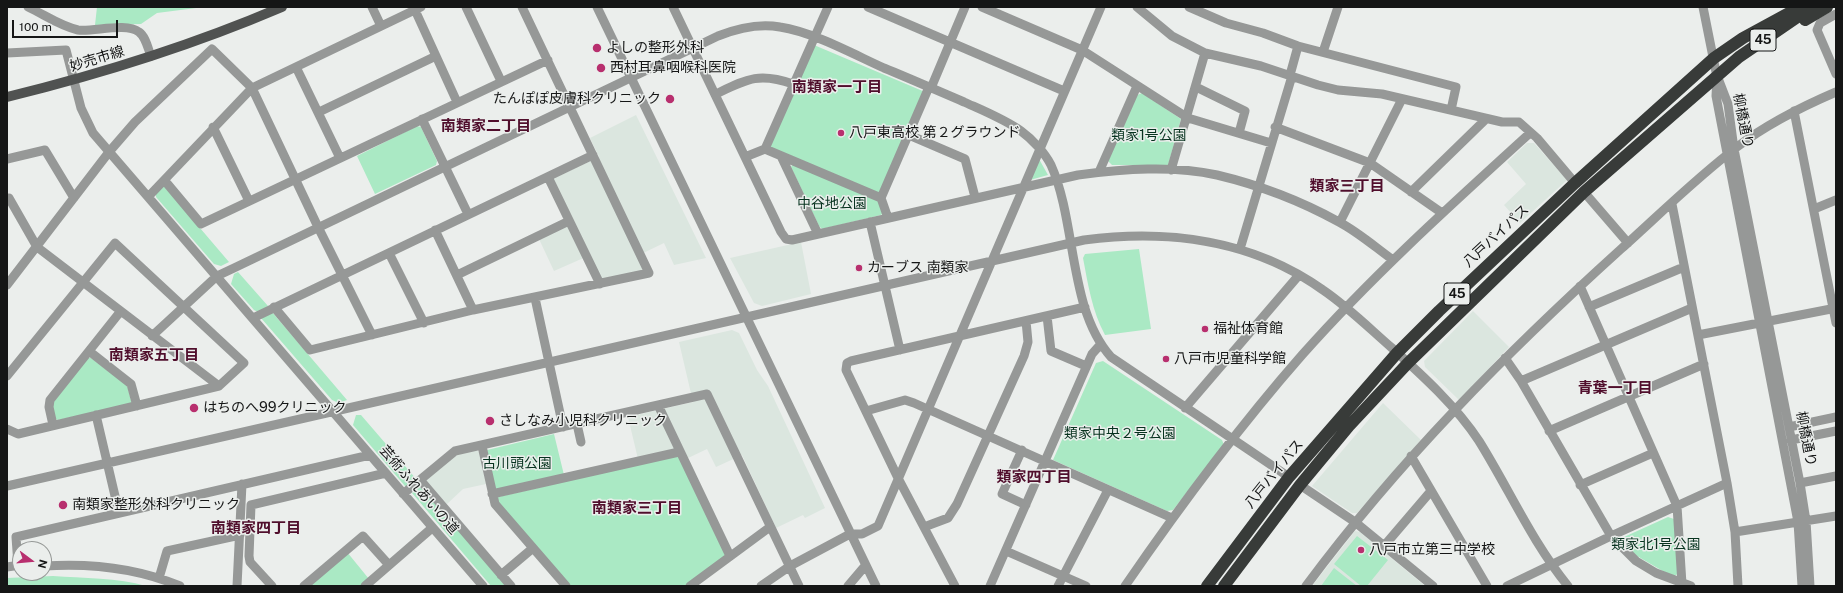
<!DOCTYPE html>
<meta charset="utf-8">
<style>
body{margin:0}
#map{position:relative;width:1843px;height:593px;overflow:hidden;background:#ebeeec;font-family:"Public Sans",sans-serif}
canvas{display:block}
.frame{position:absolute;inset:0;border:8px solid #151616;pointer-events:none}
.north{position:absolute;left:12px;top:541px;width:40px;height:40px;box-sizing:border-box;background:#ebeeec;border:1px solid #959896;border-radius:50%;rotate:106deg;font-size:11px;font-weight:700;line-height:16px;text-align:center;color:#151616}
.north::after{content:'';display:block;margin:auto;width:14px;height:18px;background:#b82f6e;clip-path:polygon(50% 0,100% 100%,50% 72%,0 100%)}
.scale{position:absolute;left:12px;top:20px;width:106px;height:18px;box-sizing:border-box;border:2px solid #151616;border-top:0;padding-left:5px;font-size:12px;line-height:14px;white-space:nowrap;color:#151616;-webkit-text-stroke:3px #ebeeec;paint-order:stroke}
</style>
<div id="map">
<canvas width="1843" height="593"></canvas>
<div class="frame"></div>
<div class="north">N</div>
<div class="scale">100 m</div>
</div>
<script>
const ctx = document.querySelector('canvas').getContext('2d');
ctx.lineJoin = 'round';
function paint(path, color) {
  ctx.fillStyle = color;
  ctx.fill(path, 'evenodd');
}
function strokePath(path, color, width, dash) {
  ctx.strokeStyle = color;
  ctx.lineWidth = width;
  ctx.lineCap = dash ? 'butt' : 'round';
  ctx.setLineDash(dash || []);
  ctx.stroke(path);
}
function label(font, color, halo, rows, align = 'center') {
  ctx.font = font + ' "Public Sans","Noto Sans JP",sans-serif';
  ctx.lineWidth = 3;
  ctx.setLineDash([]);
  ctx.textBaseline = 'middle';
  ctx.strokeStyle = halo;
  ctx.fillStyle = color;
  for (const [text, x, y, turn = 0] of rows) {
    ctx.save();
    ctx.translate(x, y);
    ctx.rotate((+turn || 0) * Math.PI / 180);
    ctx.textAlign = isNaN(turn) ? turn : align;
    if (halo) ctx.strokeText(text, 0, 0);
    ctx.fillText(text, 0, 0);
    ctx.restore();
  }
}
const built = new Path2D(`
 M 636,115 L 706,258 L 674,265 L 664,243 L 637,256 L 644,270 L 600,280 L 588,256 L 554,271 L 539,239 L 573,223 L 552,179 L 599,157 L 590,138 Z
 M 1527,143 L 1534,143 L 1567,180 L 1520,223 L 1504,205 L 1526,184 L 1507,162 Z
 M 801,242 L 811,294 L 762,306 L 754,303 L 730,258 Z
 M 1473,311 L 1509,347 L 1459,400 L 1425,367 L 1424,361 Z
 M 732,330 L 739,333 L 757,370 L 768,386 L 825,508 L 805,518 L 803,515 L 776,528 L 742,455 L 716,467 L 707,449 L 686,459 L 638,459 L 628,417 L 693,402 L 679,342 Z
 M 1383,403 L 1421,440 L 1357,513 L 1352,513 L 1312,486 Z
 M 476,450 L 479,452 L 486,484 L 463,489 L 447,504 L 427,482 L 427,478 L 455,454 Z
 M 1355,531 L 1360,532 L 1425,586 L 1312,586 Z`);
const green = new Path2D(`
 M 97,7 L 204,7 L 157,13 L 141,24 L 95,25 Z
 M 814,45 L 925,92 L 879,194 L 769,147 Z
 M 1142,93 L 1181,119 L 1168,165 L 1112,165 L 1108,161 L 1137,95 Z
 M 417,126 L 421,127 L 437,161 L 436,165 L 375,194 L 357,156 Z
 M 1039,159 L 1048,175 L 1030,180 Z
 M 793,164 L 879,200 L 883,213 L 881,215 L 822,229 L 819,226 L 791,167 Z
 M 162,186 L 165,187 L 229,262 L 221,266 L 214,264 L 156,197 L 156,193 Z
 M 1139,249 L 1151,329 L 1105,335 C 1092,311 1088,284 1083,258 L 1085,254 Z
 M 238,272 L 268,306 L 258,312 L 254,310 L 231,284 L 234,274 Z
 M 272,312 L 347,400 L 339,403 L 332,400 L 261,318 Z
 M 88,358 L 91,358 L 127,385 L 132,404 L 58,420 L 55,419 L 52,405 L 53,401 Z
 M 1103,361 L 1222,440 L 1224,445 L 1173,510 L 1167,511 L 1053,460 L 1096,363 Z
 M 356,415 L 361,415 L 417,480 L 409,487 L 405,486 L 353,425 Z
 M 554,434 L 564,475 L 497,491 L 494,489 L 487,450 Z
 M 676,456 L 679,457 L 726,554 L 725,557 L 685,586 L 571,586 L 497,501 L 498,497 Z
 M 419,486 L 508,586 L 491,586 L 412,493 Z
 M 1668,517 L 1674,519 L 1679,573 L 1673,577 L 1637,556 L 1623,543 L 1624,537 Z
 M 1357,536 L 1388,560 L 1367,586 L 1361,586 L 1334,564 Z
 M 347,552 L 369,579 L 361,586 L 307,586 Z
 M 1334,568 L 1357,586 L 1321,586 Z
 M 53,576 C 82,578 119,578 146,586 L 7,586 L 7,578 Z`);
const minor = new Path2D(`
 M 28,7 C 45,15 60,26 78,30 C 94,32 126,22 139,32 C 146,37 148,49 151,56
 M 372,7 L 381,26
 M 466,7 L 501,81
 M 597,7 L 876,586
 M 673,7 L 781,232 L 786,239 L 792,240 L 1078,175 C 1124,169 1172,165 1217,175 C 1259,185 1301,201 1339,222 C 1358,232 1375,247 1393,260
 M 828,7 L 765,149 L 881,198 L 929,87
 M 868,7 L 1064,91
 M 982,7 L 1082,50 L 1188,118 L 1271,143
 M 1137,7 L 1172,36 L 1205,53 L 1261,66 L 1318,85 L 1338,90 L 1382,94 L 1502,122 L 1519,122 L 1537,138 L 1575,183
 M 1189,7 L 1226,23 L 1263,33 L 1298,46 L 1456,87 L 1451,110
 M 1703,7 L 1717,77 L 1716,96 L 1798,522 L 1802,586
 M 415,10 L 457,102
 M 1836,14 L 1820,23 L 1817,30 L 1836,74
 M 1323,52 L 1338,7
 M 7,53 L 66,50 L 81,108 L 93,133 L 483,586
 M 296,67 L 340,158
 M 1290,75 L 1298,46
 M 1718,78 L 1728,104 L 1734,149 L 1800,483 L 1806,521 L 1810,586
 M 1196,87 L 1245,111 L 1239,133
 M 931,88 L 965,7
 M 716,94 C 747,79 759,72 793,84
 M 1794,111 L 1836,323
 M 319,112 L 436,56
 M 422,119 L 468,214
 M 213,127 L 249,201
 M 1275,127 L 1370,163 L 1442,213
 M 909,135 L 965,159 L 975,197
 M 781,156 L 818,234
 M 745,157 L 765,149
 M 7,159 L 45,150 L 74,198
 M 1171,170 L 1205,53
 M 1099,172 L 1137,86
 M 548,177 L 600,284
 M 165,181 L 201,224 L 548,60
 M 1411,192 L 1486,119
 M 1584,192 L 1628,243
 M 148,197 L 252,88 L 421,7
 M 881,198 L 888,218
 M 7,200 L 9,198 L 37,247 L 219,386
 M 1672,204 L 1727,483 L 1735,532 L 1738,586
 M 1814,209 L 1836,200
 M 870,222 L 900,350
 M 1340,222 L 1402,99
 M 435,230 L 473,310
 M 1240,249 L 1292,76
 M 389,253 L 424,323
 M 457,275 L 569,221
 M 7,285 L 109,152 L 135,122 L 212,49 L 252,88 L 318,227 L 372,335
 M 1580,286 L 1677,506 L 1682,584
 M 535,298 L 563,427
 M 274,307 L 310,350 L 473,310 L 649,273 L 522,7
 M 1589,307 L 1684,267
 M 1047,316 L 1051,351 L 1086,366
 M 253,318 L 593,155
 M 1698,335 L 1836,308
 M 152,336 L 217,276 L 234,268 L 718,36 C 738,28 758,23 780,27 C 813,32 853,54 884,68 C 911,79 938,91 964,102 C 984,111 1004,119 1021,131 C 1032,139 1045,153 1051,165 C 1077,223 1068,309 1111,357 L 1289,477
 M 89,351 L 131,384 L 137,406
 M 1505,358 L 1521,381 L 1611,536 L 1636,561 L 1656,573 L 1691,586
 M 7,376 L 115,243 L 244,363 L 219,386 L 18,434 L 7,429
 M 1521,381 L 1692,308
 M 658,405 L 730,556
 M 1185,408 L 1299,275
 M 866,411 L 905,400 L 914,403 L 1172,518
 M 96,415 L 119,513
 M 577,424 L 581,442
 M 53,425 L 49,407 L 50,400 L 120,312
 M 1789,427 L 1836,417
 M 1549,431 L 1704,364
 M 1791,440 L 1836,431
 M 482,446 L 495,504 L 566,586
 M 1022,450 L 1002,494 L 1026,505
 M 1411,456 L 1487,586
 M 421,481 L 511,586
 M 1800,483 L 1836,476
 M 1300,485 L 1355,522 L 1433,586
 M 1580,485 L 1653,453
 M 7,486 L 1084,240 C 1168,229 1253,240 1323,290 C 1348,307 1369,328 1392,348 C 1423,376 1456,406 1479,441 C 1509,489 1532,542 1568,586
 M 403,494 L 455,451 L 707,394 L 799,586
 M 492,494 L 679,452
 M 924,527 L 948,518 L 957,504 L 1024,356 L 1028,342 L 1026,321
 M 1735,532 L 1836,516
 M 1384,546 L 1431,491
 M 1006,551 L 1086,586
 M 18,565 L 16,537 L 370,455
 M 44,566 C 90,563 137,568 180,586
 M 7,567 L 20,565
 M 501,575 L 533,548
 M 159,578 L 167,551 L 240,535
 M 237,586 L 242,484
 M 272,586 L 250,562 L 249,556 L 251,505 L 386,473
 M 304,586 L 363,536 L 389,565
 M 365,586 L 432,528
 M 690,586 L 770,527
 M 761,586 L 790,566 L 850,534 L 862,534 L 878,526 L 1101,7
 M 848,586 L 865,566
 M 955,586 L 898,478 L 846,370 L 847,363 L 851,361 L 1085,307
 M 990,586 L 1092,354 L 1100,345
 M 1058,586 L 1108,490
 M 1125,586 C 1180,506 1238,428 1302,355 C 1373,275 1452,204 1530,133
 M 1306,586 C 1398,462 1507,352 1621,249 C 1659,215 1696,178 1737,147 C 1767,124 1801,107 1836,92
 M 1507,586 L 1611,536 L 1727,483`);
const major = new Path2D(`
 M 7,97 C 101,74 193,45 282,7`);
const highway = new Path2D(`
 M 1805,20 L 1827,7
 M 1207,586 L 1289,477 L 1397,353 L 1439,311 L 1575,183 L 1714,58 L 1743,38 L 1800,7
 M 1224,586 L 1300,485 L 1349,426 L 1408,363 L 1584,192 L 1739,57 L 1812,7`);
const markers = [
 [597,48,5,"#b82f6e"],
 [601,68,5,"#b82f6e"],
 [670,99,5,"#b82f6e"],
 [841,133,4,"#b82f6e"],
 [859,268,4,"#b82f6e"],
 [1205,329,4,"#b82f6e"],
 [1166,359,4,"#b82f6e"],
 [194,408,5,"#b82f6e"],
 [490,421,5,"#b82f6e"],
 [63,505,5,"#b82f6e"],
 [1361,550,4,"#b82f6e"]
];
const shields = [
 [1763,40,26],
 [1457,294,26]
];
const shieldNames = [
 ["45",1763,40],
 ["45",1457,294]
];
const poiNames = [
 ["よしの整形外科",606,48],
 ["西村耳鼻咽喉科医院",610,68],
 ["たんぽぽ皮膚科クリニック",661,99,"right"],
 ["八戸東高校 第２グラウンド",849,133],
 ["カーブス 南類家",867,268],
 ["福祉体育館",1213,329],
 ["八戸市児童科学館",1174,359],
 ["はちのへ99クリニック",203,408],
 ["さしなみ小児科クリニック",499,421],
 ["南類家整形外科クリニック",72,505],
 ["八戸市立第三中学校",1369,550]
];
const streetNames = [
 ["妙売市線",97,59,-17],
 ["柳橋通り",1743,121,79],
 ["八戸バイパス",1496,236,-43],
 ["柳橋通り",1806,439,79],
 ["八戸バイパス",1274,474,-51],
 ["芸術ふれあいの道",419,490,49]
];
const parkNames = [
 ["類家1号公園",1149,136],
 ["中谷地公園",832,204],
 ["類家中央２号公園",1120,434],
 ["古川頭公園",517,464],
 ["類家北1号公園",1656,545]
];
const neighbourhoodNames = [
 ["南類家一丁目",837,87],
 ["南類家二丁目",486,126],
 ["類家三丁目",1347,186],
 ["南類家五丁目",154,355],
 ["青葉一丁目",1615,388],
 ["類家四丁目",1034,477],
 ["南類家三丁目",637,508],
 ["南類家四丁目",256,528]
];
paint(built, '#dbe6df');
paint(green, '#aae9c4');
strokePath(minor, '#969897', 9);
strokePath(major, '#505251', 10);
strokePath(highway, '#383b39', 12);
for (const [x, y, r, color] of markers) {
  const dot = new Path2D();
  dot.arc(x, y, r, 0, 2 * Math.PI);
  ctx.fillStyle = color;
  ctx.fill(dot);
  strokePath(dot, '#ebeeec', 1.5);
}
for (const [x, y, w] of shields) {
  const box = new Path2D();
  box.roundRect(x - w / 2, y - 11, w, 22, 3);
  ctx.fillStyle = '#ebeeec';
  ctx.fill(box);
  strokePath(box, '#151616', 1);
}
label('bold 13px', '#151616', null, shieldNames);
label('14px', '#151616', '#ebeeec', poiNames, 'left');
label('14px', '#151616', '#ebeeec', streetNames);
label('14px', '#07331f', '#ebeeec', parkNames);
label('bold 15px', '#500e2c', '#ebeeec', neighbourhoodNames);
</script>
